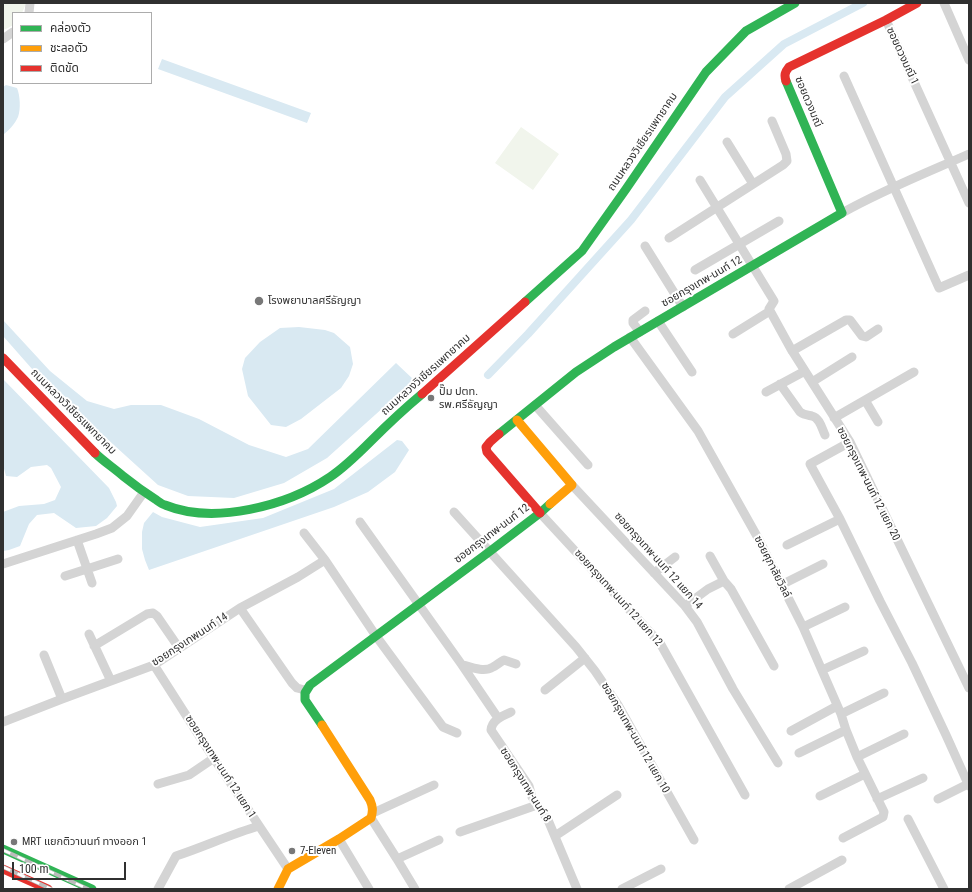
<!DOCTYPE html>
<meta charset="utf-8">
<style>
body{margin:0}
#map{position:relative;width:972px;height:892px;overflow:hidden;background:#fff;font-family:"Roboto Condensed","Noto Sans Thai",sans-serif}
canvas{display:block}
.frame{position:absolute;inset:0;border:4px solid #303030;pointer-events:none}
.legend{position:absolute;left:12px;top:12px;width:140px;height:72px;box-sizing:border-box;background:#fff;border:1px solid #acacac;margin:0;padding:5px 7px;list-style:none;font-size:12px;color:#303030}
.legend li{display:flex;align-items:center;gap:8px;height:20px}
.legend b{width:20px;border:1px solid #acacac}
.scale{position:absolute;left:12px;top:862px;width:114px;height:18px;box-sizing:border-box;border:2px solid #303030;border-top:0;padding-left:5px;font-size:12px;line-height:14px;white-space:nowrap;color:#303030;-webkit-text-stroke:3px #fff;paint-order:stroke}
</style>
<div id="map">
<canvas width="972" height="892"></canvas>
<div class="frame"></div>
<ul class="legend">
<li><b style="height:5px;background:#30b455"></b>คล่องตัว</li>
<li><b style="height:5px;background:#ff9f0a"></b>ชะลอตัว</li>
<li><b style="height:5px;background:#e5322d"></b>ติดขัด</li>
</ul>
<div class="scale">100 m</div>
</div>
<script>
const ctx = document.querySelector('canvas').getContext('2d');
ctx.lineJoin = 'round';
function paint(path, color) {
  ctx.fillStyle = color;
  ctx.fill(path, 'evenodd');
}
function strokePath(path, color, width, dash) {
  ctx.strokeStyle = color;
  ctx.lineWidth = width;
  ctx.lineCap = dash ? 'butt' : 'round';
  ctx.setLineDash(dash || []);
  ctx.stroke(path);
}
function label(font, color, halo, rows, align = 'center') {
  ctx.font = font + ' "Roboto Condensed","Noto Sans Thai",sans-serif';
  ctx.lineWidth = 4;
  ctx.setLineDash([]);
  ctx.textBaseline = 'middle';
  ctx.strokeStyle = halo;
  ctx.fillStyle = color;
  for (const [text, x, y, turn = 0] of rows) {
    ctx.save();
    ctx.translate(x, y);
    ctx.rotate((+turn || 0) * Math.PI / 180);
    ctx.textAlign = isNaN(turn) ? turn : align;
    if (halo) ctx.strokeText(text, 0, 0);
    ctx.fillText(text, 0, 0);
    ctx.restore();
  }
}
const green = new Path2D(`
 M 5,3 L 25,3 L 25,6 L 22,13 L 13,13 L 13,25 L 8,28 L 3,30 L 3,8 Z
 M 521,127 L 559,154 L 533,190 L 495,163 Z`);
const water = new Path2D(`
 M 162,59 L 311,113 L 307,123 L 158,69 Z
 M 6,85 L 17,88 C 20,95 21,109 18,117 C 15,124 8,131 3,135 L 3,87 Z
 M 3,320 L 50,371 L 87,401 L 114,409 L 131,405 L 161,405 L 199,419 L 249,445 L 286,457 L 308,449 L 396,363 L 414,380 L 327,458 L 284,483 L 234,498 L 188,496 L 158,485 L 40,378 L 3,336 Z
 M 299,327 L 325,330 L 334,333 L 350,347 L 353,364 L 349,376 L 341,388 L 301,419 L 286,427 L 271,425 L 248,396 L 242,369 L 245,358 L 260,342 L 280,328 Z
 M 3,379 L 109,488 L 116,502 L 117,506 L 107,518 L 96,526 L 76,528 L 54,513 L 37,515 L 29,524 L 20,546 L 9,550 L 3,551 L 3,512 L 19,506 L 44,504 L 55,500 L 61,487 L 51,468 L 47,465 L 31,467 L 17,477 L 6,476 L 3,465 Z
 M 397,440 L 402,441 L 409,450 L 395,472 L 368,492 L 334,507 L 149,570 L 145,560 L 142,549 L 142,532 L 144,523 L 153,512 L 162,517 L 200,527 L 263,518 L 334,489 Z`);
const canal = new Path2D(`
 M 488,375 L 528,334 L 631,220 L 725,97 L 784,44 L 863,3`);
const street = new Path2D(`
 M 944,3 L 969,60
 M 29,13 L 30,3
 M 886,20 L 969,203
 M 3,39 L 13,32
 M 844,76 L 939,288 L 969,275
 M 727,142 L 753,184
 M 700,180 L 774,301 L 769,309 L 791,349 L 850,442 L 969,688
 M 842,213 C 883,190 926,173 969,154
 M 669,238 L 783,165 L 787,161 L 786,154 L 772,121
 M 645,246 L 683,307
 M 695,270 L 779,221
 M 658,321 L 692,372
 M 640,332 L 633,323 L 633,320 L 645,311
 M 733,334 L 770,311
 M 630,337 L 698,431 L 758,538 L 803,627 L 841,714 L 846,730 L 857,757 L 884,812 L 883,817 L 843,838
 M 792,351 L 846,320 L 850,320 L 862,336 L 866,337 L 878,329
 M 812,382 L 852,357
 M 780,384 L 800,412 C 804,415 807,415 812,416 C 820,418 822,429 825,435
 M 766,392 L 805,371
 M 865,400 L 878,422
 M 535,405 L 588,465
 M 834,418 L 914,372
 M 850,442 L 810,464 L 840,519 L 880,601 L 912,663 L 946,735 L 969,786
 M 572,485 L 685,606 L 697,622 L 733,689 L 778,763
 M 454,512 L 576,647 L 595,671 L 618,705 L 694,840
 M 540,513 L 660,643 L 745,795
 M 360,522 L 462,665 L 498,718
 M 304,533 L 325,560 L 376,636 L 443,727 L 457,733
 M 77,540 L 92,583
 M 787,545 L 840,519
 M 710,556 L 724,581
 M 3,564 L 96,534 L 112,528 L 127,516 L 144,492
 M 654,573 L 675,557
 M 65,576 L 118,559
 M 781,585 L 823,564
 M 685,606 L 708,589 L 724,581 L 731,589 L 774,666
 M 240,608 L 292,683 L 297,688 L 305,690
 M 803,627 L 845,607
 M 89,634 L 111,681
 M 94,646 L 147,614 L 153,613 L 157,616 L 179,648
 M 44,655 L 62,699
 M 154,665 L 207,748 L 288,869
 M 462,665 C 473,667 483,673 493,667 C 497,665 500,662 504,660 L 516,664
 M 822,670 L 864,651
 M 545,690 L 585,658
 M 511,712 C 502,716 492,720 491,730 L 529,786 L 532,797 L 548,820 L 577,889
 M 841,714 L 884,693
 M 3,722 L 62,699 L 154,665 L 240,608 L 298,577 L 325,560
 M 791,731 L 837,706
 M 799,753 L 846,730
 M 857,757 L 904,734
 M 158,784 L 189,775 L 214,758
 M 820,796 L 865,774
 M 877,799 L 923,778
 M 938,799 L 968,784
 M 373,813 L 434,785
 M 371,818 L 397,859 L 415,889
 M 908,819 L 944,889
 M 460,832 L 537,805
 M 555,836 L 617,795
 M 339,839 L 369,889
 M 397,859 L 439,840
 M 158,889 L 176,856 C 204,847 231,834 259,826
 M 622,889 L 661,869
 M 789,889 L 842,860`);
const fast = new Path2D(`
 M 525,302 L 582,251 L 626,189 L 706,72 L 746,31 L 795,3
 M 499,434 L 576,372 L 614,347 L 842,213 L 786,81
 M 95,453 C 103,461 114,468 123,476 C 133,484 144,492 155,499 C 158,501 161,504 165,505 C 214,525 287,506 330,477 C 345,467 358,454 371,441 C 387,425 404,409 422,394
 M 322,725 L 305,700 L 305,693 L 310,685 L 489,552 L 540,513 L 550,504
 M 3,849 L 92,889`);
const slow = new Path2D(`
 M 517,420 L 572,485 L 550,504
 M 278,889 L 288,869 L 339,839 L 371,818 C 373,811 373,807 370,800 L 322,725`);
const jam = new Path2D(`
 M 786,81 C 784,75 785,72 789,67 L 886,20 L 917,3
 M 3,358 L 95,453
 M 422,394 L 525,302
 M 499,434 L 490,442 L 486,447 L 487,452 L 540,513
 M 3,869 L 48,889`);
const rail = new Path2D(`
 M 3,850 L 88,889
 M 3,867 L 51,889`);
const markers = [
 [259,301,5,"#787878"],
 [431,398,4,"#787878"],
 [14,842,4,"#787878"],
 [292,851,4,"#787878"]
];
const streetNames = [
 ["ซอยดวงมณี 1",902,56,65],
 ["ซอยดวงมณี",808,102,67],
 ["ถนนหลวงวิเชียรแพทยาคม",643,142,-56],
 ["ซอยกรุงเทพ-นนท์ 12",702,282,-30],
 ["ถนนหลวงวิเชียรแพทยาคม",426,375,-42],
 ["ถนนหลวงวิเชียรแพทยาคม",73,412,45],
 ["ซอยกรุงเทพ-นนท์ 12 แยก 20",868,484,63],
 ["ซอยกรุงเทพ-นนท์ 12",492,534,-37],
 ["ซอยกรุงเทพ-นนท์ 12 แยก 14",658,561,48],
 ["ซอยศุภาลัยวิลล์",772,567,63],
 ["ซอยกรุงเทพ-นนท์ 12 แยก 12",618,598,48],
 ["ซอยกรุงเทพนนท์ 14",190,640,-33],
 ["ซอยกรุงเทพ-นนท์ 12 แยก 10",635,738,60],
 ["ซอยกรุงเทพ-นนท์ 12 แยก 1",220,767,57],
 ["ซอยกรุงเทพ-นนท์ 8",525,785,58]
];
const poiNames = [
 ["โรงพยาบาลศรีธัญญา",268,301],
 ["ปั๊ม ปตท.",439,392],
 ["รพ.ศรีธัญญา",439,405],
 ["MRT แยกติวานนท์ ทางออก 1",22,842],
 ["7-Eleven",300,851]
];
paint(green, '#f1f5ec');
paint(water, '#d9e9f2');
strokePath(canal, '#d9e9f2', 8);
strokePath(street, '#d4d4d4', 9);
strokePath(fast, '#30b455', 9);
strokePath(slow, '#ff9f0a', 9);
strokePath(jam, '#e5322d', 9);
strokePath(rail, '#bcbcbc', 4);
strokePath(rail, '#fff', 2.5, [8]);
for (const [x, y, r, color] of markers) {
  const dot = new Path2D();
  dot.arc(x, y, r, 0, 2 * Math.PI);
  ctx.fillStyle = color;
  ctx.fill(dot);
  strokePath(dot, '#fff', 1.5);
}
label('11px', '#303030', '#fff', streetNames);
label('11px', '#303030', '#fff', poiNames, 'left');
</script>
